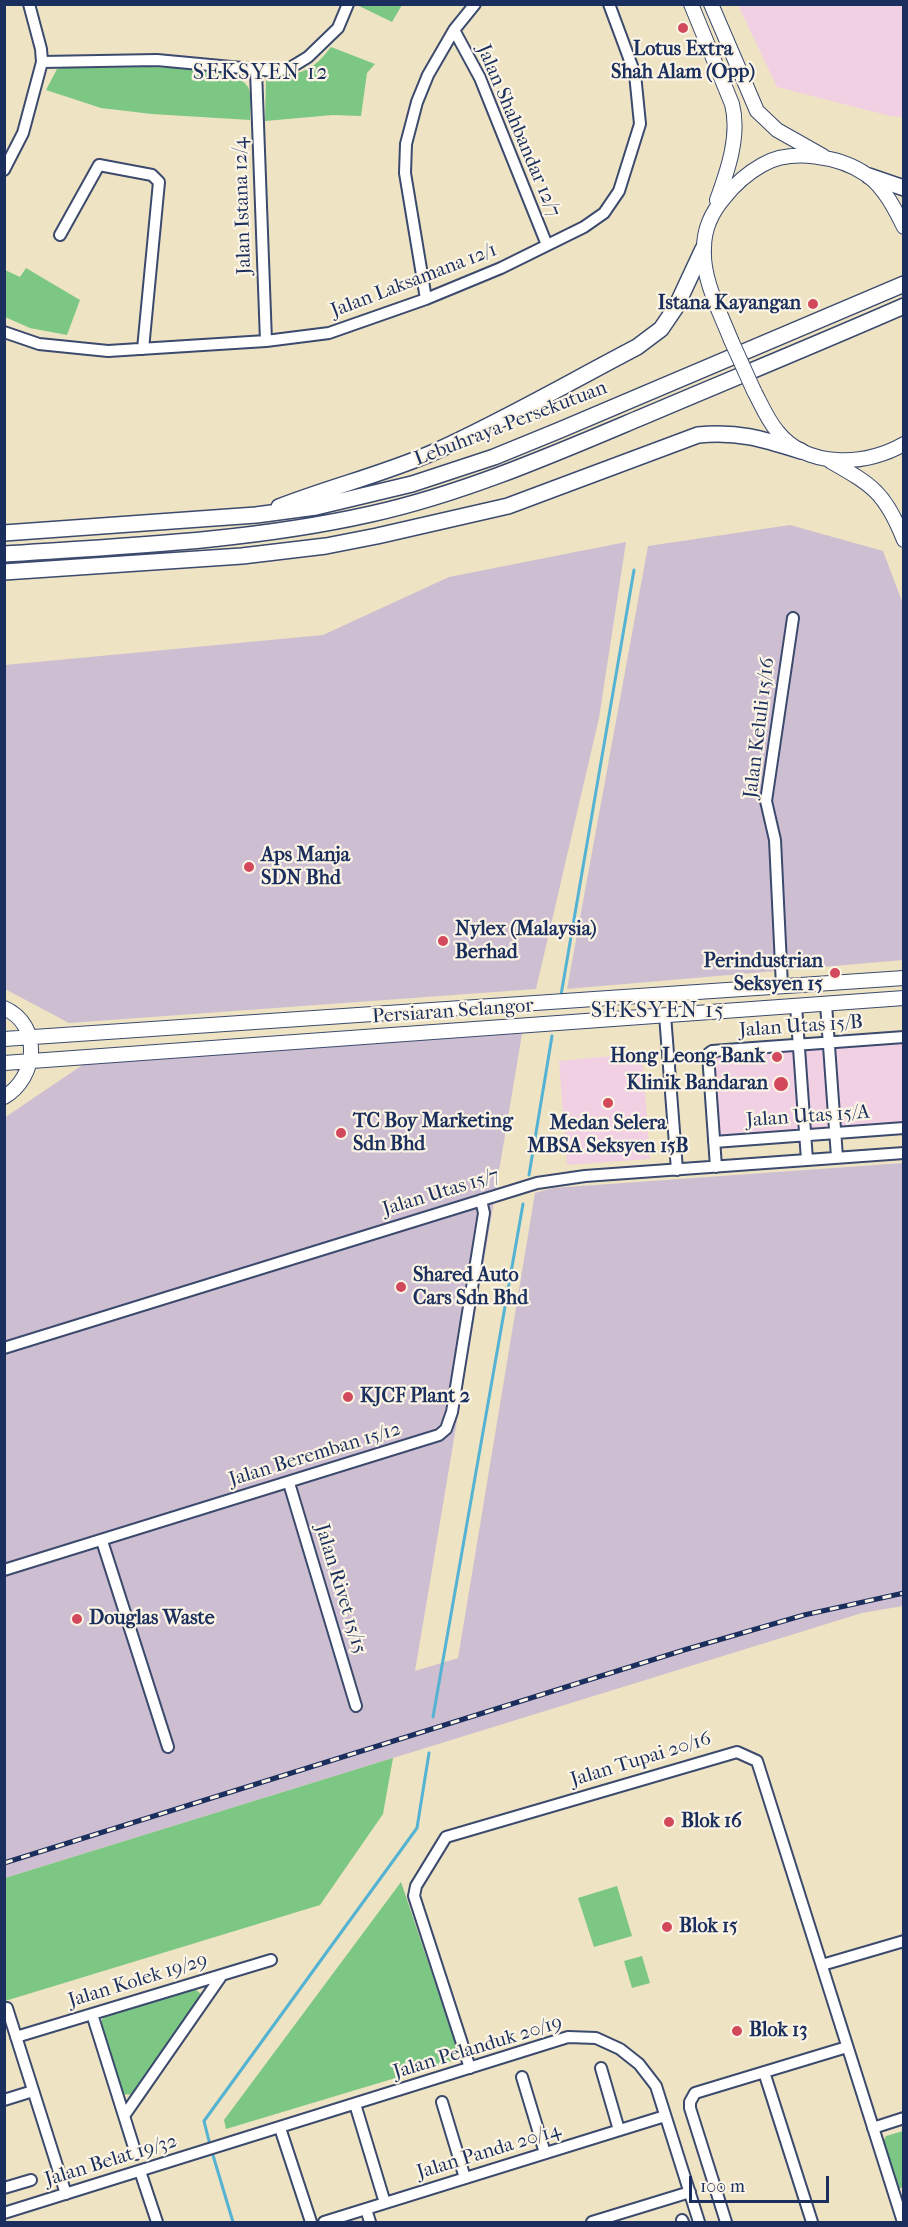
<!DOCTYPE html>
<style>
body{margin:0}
#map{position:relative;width:908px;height:2227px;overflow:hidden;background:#eee3c3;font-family:"IM FELL French Canon",serif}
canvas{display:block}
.frame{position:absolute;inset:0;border:6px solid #1b2f5e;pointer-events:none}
.scale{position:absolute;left:689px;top:2176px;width:140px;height:27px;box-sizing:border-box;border:3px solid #1b2f5e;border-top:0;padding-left:8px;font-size:18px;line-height:21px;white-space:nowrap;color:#1b2f5e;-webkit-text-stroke:4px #fcf5e5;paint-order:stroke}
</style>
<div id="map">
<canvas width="908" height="2227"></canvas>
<div class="frame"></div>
<div class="scale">100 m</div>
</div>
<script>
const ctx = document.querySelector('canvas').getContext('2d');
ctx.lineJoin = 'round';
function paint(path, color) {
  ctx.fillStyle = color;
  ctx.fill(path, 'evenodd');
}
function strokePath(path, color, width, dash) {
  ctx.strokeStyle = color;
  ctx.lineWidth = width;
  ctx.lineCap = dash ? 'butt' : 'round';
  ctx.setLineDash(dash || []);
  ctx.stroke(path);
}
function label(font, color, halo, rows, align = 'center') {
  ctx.font = font + ' "IM FELL French Canon",serif';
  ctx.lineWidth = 4.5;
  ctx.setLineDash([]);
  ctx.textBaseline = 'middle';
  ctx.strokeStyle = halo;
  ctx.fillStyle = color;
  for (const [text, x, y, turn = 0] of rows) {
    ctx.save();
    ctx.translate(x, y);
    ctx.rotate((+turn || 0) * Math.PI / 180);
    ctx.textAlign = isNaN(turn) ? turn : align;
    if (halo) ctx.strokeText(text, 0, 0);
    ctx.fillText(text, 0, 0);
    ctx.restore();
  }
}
const built = new Path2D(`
 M 738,5 L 903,5 L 903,117 L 890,116 L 777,87 Z
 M 903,1041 L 903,1124 L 717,1138 L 712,1055 Z
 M 642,1053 L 650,1159 L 567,1165 L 559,1061 Z`);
const industrial = new Path2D(`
 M 790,525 L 883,551 L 903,604 L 903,960 L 567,989 L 648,546 Z
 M 626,542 L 599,718 L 536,989 L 69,1023 L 5,989 L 5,665 L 323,635 L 449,577 Z
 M 523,1028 L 415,1671 L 458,1658 L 535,1193 L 553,1188 L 903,1163 L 903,1606 L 862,1613 L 5,1878 L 4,1118 L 84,1064 Z`);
const green = new Path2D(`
 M 355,4 L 402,4 L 402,5 L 392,22 Z
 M 331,47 L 375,64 L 367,73 L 361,116 L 333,115 L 265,121 L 266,80 C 300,70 307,78 331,47 Z
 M 148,67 C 170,68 236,66 248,87 C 252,94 250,110 250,120 L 152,114 L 101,108 L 46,90 L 57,69 L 61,68 Z
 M 26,268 L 80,300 L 67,335 L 30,328 L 5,317 L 5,270 L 20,277 Z
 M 393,1758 L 383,1814 L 320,1905 L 5,2001 L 5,1878 Z
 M 401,1882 L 458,2051 L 452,2061 L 226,2129 L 224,2120 Z
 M 617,1886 L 632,1936 L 594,1947 L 578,1898 Z
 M 642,1956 L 650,1983 L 632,1988 L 624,1961 Z
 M 195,1989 L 202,1995 L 135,2095 L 122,2094 L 100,2024 L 104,2016 Z
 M 903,2131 L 903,2187 L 895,2190 L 881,2146 L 886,2136 Z`);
const stream = new Path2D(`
 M 561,995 L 634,570
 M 529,1175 L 552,1036
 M 433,1717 L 523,1204
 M 210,2145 L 204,2121 L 417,1828 L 429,1753
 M 212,2152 L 233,2222`);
const minor = new Path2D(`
 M 454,30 L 480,78 L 547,245
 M 42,62 L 157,60 L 274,71 L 290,68 L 308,57 L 338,28 L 348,4
 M 256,70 L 266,341
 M 4,170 L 23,133 L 42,62 L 41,49 L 29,4
 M 60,235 L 99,165 L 152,175 L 159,182 L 143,349
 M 426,299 L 405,173 L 406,144 L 417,102 L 428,75 L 454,30 L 475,4
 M 4,332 L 39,344 L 108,351 L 266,341 L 329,333 L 426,299 L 501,268 L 584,227 L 604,213 L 619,191 L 640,124 L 635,74 L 609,4
 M 782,986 L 775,840 L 766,801 L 793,618
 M 826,1004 L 837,1157
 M 796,1006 L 807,1160
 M 665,1015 L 677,1170
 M 714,1142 L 904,1128
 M 716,1167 L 708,1054 L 712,1051 L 904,1037
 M 4,1348 L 537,1183 L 585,1176 L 904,1153
 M 289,1483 L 356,1706
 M 102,1541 L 168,1747
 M 4,1570 L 439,1435 L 446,1429 L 452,1412 L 484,1213 L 481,1200
 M 822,1965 L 904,1941
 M 7,2008 L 66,2194
 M 92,2014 L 136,2154
 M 16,2037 L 271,1960
 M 470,2068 L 414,1896 L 416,1886 L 446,1837 L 737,1752 L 757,1761 L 903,2222
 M 601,2068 L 619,2130
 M 764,2072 L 812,2222
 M 522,2077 L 545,2153
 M 4,2100 L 33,2091
 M 442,2102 L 465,2178
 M 355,2104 L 385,2203
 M 124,2116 L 222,1975
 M 280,2128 L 311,2222
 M 873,2128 L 904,2118
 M 140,2171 L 157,2222
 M 4,2188 L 31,2180
 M 366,2209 L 370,2222
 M 4,2213 L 568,2037 L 596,2038 L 620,2049 L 639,2064 L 656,2086 L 699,2222
 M 682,2220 L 683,2222
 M 324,2222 L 665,2116
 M 592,2222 L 690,2192
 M 726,2222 L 690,2108 L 690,2102 L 695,2093 L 847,2047`);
const major = new Path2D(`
 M 691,4 L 732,104 C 740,135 728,170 717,200
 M 711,4 L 757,111 L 777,130 L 823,156
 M 731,340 C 720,312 702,279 704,248 C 704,229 712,212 724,198 C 735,184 746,174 762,165 C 791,148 840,156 867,175 C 884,187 895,209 904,227
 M 754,391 C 761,404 767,419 777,431 C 807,469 865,466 904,444
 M 830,461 C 872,485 885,492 904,540
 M 4,1008 C 43,1025 37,1078 4,1097
 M 4,1039 L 904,978
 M 4,1063 L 904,998`);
const highway = new Path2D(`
 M 869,176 L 904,188
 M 279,507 C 330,487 384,474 434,452 C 503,421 570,382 637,347 L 661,329 L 676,307 L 703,249
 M 4,533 L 256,515 L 316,507 L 412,484 L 494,457 L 560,430 L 904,284
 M 4,554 C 127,546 251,541 371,514 C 465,493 554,454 642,417 C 729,380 817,344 904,306
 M 4,572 L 242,556 L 326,546 L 377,536 L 508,506 L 698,435 C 738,431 763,439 801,451`);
const rail = new Path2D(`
 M 4,1863 L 684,1650 L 804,1615 L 904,1593`);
const majorBridge = new Path2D(`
 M 731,340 L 754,391`);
const markers = [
 [683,28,6,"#d1495b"],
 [813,304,6,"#d1495b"],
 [249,867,6,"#d1495b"],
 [443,941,6,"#d1495b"],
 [835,973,6,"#d1495b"],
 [777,1057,6,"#d1495b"],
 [781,1084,8,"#d1495b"],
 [608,1103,6,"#d1495b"],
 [341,1133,6,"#d1495b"],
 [401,1287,6,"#d1495b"],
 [348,1397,6,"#d1495b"],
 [77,1619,6,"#d1495b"],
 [669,1822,6,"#d1495b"],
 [667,1927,6,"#d1495b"],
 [737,2031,6,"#d1495b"]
];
const poiNames = [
 ["Lotus Extra",683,50,"center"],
 ["Shah Alam (Opp)",683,73,"center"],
 ["Istana Kayangan",801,304,"right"],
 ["Aps Manja",261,856],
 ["SDN Bhd",261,879],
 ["Nylex (Malaysia)",455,930],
 ["Berhad",455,953],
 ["Perindustrian",823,962,"right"],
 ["Seksyen 15",823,985,"right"],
 ["Hong Leong Bank",765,1057,"right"],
 ["Klinik Bandaran",768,1084,"right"],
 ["TC Boy Marketing",353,1122],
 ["Sdn Bhd",353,1145],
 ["Medan Selera",608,1124,"center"],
 ["MBSA Seksyen 15B",608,1147,"center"],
 ["Shared Auto",413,1276],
 ["Cars Sdn Bhd",413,1299],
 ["KJCF Plant 2",360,1397],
 ["Douglas Waste",89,1619],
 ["Blok 16",681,1822],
 ["Blok 15",679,1927],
 ["Blok 13",749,2031]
];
const streetNames = [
 ["Jalan Shahbandar 12/7",518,131,67],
 ["Jalan Istana 12/4",243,206,-92],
 ["Jalan Laksamana 12/1",414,281,-21],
 ["Lebuhraya Persekutuan",511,424,-21],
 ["Jalan Keluli 15/16",760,728,-83],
 ["Persiaran Selangor",453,1012,-4],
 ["Jalan Utas 15/B",801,1027,-4],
 ["Jalan Utas 15/A",808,1117,-4],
 ["Jalan Utas 15/7",441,1193,-17],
 ["Jalan Beremban 15/12",315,1455,-17],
 ["Jalan Rivet 15/15",340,1589,73],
 ["Jalan Tupai 20/16",641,1760,-17],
 ["Jalan Kolek 19/29",138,1981,-17],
 ["Jalan Pelanduk 20/19",478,2048,-17],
 ["Jalan Panda 20/14",489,2152,-17],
 ["Jalan Belat 19/32",111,2161,-17]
];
const quarterNames = [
 ["SEKSYEN 12",261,74],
 ["SEKSYEN 15",658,1012]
];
paint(built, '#f1d0e3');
paint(industrial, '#cebed1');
paint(green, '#7cc784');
strokePath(stream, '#54b3d2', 3);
strokePath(minor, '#3b4a6d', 14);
strokePath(major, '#3b4a6d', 16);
strokePath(highway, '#3b4a6d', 18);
strokePath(minor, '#fff', 10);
strokePath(major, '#fff', 14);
strokePath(highway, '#fff', 15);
strokePath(rail, '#1b2f5e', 5);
strokePath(rail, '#fcf5e5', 3, [9]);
strokePath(majorBridge, '#3b4a6d', 16, []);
strokePath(majorBridge, '#fff', 14);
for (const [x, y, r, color] of markers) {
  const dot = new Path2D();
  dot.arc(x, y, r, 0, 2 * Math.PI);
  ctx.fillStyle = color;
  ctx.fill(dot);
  strokePath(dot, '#fcf5e5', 2);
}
label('bold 20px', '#1b2f5e', '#fcf5e5', poiNames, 'left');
label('20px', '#1b2f5e', '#fcf5e5', streetNames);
ctx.letterSpacing = '1.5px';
label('22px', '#1b2f5e', '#fcf5e5', quarterNames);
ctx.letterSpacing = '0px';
</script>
